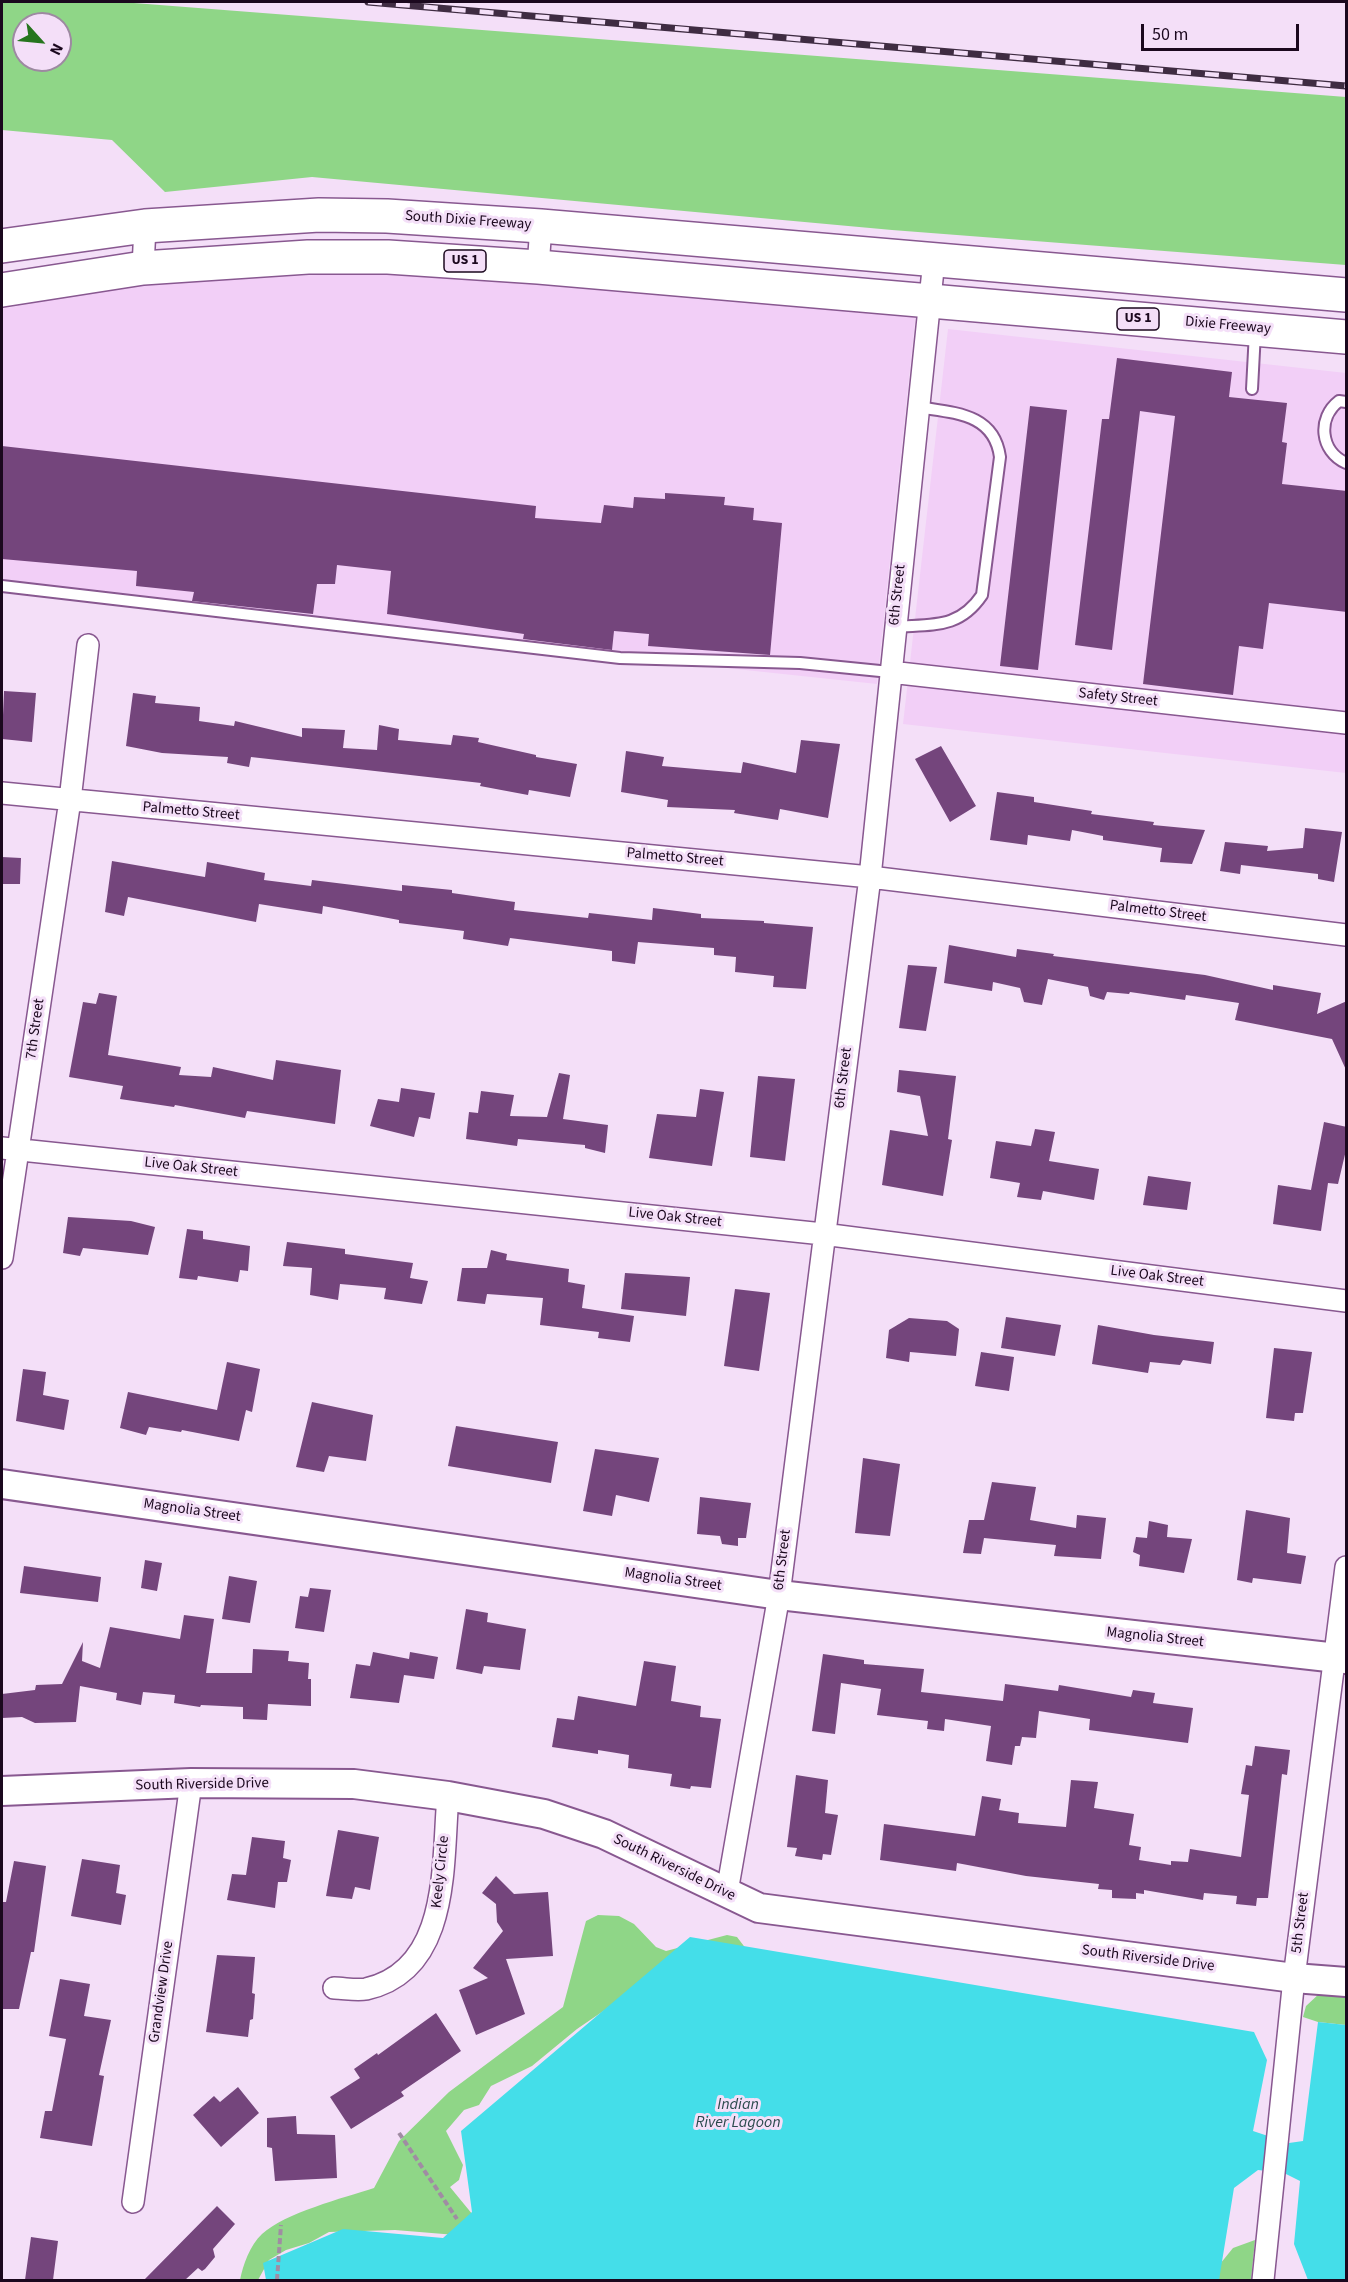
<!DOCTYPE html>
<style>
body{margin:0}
#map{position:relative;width:1348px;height:2282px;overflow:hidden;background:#f4dff8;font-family:"Source Sans 3",sans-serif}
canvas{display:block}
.frame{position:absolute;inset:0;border:3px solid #1b081e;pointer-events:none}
.north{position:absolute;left:12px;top:12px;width:60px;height:60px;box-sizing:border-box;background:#f4dff8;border:2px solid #9d89a1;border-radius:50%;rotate:117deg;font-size:16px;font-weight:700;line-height:24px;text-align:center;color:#1b081e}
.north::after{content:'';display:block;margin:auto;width:21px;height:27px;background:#26751e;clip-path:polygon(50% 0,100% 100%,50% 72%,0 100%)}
.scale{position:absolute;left:1141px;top:24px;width:158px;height:27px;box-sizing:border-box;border:3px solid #1b081e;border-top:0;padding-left:8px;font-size:18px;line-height:21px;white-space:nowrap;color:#1b081e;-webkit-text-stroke:4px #f4dff8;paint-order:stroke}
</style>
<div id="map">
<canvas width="1348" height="2282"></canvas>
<div class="frame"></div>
<div class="north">N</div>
<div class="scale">50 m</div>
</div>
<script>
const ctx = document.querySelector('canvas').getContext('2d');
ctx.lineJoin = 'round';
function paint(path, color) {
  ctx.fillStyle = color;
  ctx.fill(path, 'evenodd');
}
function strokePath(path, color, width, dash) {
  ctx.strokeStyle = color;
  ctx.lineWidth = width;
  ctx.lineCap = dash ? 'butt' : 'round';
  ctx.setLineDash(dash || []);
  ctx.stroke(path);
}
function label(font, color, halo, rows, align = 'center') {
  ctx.font = font + ' "Source Sans 3",sans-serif';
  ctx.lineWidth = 6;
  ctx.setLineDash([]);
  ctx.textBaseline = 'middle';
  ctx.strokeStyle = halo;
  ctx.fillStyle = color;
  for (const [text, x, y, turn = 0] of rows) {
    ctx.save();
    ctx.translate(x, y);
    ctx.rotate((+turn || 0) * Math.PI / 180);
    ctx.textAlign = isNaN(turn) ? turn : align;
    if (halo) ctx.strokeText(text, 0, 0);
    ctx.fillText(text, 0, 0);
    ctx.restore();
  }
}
const built = new Path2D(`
 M 363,273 L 520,276 L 916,311 L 877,684 L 2,591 L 2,309 L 139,283 Z
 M 948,329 L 1346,373 L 1346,773 L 903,724 Z`);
const green = new Path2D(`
 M 2,2 L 121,2 L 1346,97 L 1346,265 L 892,230 L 312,177 L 165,192 L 112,140 L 2,130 ZM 24,24 L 60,24 L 60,60 L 24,60 Z
 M 598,1915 L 619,1916 L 634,1924 L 656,1947 L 666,1951 L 727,1935 L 737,1937 L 750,1954 L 640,1986 L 577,2029 L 532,2066 L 491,2086 L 479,2105 L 464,2110 L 446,2131 L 463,2165 L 459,2180 L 450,2187 L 473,2215 L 456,2235 L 395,2230 L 329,2232 L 309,2243 L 286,2250 L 269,2260 L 258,2280 L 240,2280 C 243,2265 250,2245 262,2234 C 285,2213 343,2198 374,2188 L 399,2141 L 449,2092 L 563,2007 L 586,1921 Z
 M 1320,1993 L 1346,1996 L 1346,2025 L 1318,2022 L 1303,2017 L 1306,2006 Z
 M 1255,2240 L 1251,2280 L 1207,2280 L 1233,2248 Z`);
const water = new Path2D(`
 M 690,1937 L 1254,2032 L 1267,2060 L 1253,2131 L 1289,2143 L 1303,2141 L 1318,2022 L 1346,2025 L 1346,2280 L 1308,2280 L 1294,2244 L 1300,2181 L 1284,2173 L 1258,2170 L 1234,2188 L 1219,2280 L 266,2280 L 263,2263 L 343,2229 L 443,2238 L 472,2212 L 461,2131 Z`);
const building = new Path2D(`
 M 1117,358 L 1232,372 L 1229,397 L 1287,403 L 1282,442 L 1287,443 L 1282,484 L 1347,491 L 1347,612 L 1269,603 L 1263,649 L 1239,646 L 1233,695 L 1143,684 L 1175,416 L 1140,411 L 1112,650 L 1075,645 L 1102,419 L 1109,419 Z
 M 1030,406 L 1067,410 L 1038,670 L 1000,666 Z
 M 2,446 L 536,506 L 535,518 L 601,523 L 604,505 L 633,508 L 634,497 L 665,499 L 665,493 L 725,497 L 724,505 L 754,508 L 753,520 L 782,523 L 770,655 L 648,646 L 649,634 L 614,631 L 612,650 L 523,639 L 524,634 L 387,614 L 391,571 L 337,565 L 335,584 L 317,584 L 313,614 L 192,601 L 194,592 L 136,586 L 137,571 L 2,559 Z
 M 4,691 L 36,693 L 32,742 L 2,739 Z
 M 133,693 L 156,696 L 155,703 L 200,707 L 199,721 L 234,726 L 235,721 L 302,737 L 302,728 L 345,730 L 343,748 L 377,750 L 379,725 L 399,729 L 398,740 L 451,745 L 453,735 L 479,738 L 478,742 L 536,755 L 536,757 L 577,764 L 570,797 L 529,790 L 528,795 L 480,786 L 481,783 L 251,757 L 249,767 L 227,763 L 228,757 L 162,753 L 126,746 Z
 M 801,740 L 840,744 L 828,818 L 780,809 L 778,820 L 734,813 L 735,810 L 667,807 L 668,800 L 621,792 L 626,751 L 664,757 L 662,766 L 741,773 L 743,762 L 796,773 Z
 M 941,746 L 976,806 L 950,822 L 915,759 Z
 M 997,792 L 1034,797 L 1034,802 L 1092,811 L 1091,814 L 1154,822 L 1153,825 L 1205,830 L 1192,864 L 1160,862 L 1162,848 L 1103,840 L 1103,836 L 1072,830 L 1070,841 L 1028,835 L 1027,845 L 990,840 Z
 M 1305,828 L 1342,832 L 1334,882 L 1318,879 L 1318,874 L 1241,865 L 1240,874 L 1220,871 L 1225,842 L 1268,846 L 1267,851 L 1303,848 Z
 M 2,857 L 21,858 L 20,884 L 2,884 Z
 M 112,861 L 205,877 L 207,862 L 265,873 L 264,880 L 311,886 L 312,880 L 402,891 L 402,885 L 452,890 L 452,893 L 515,902 L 514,910 L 588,918 L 589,913 L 652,920 L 653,908 L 701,914 L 701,918 L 764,921 L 764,923 L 813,927 L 806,989 L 773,987 L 774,976 L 735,972 L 736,957 L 714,955 L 714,948 L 638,942 L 635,964 L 612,961 L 612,951 L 510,938 L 508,946 L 463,939 L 464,931 L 399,923 L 399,920 L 323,906 L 322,914 L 259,904 L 256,922 L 128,897 L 124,916 L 105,912 Z
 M 949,945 L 1016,957 L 1017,949 L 1054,954 L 1053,956 L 1205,975 L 1273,990 L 1273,985 L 1321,993 L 1317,1014 L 1347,1001 L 1347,1072 L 1332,1039 L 1235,1020 L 1239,1003 L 1186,995 L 1185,1000 L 1130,992 L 1129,994 L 1107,992 L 1104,1000 L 1090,996 L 1088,987 L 1048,979 L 1042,1005 L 1024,1002 L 1020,988 L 993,982 L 992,991 L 944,983 Z
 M 908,965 L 937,967 L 926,1031 L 899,1028 Z
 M 99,993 L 117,996 L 108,1055 L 181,1067 L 179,1075 L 211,1077 L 213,1067 L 273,1080 L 276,1060 L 341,1070 L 335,1124 L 247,1111 L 245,1118 L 175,1105 L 174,1107 L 120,1099 L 123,1086 L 69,1077 L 83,1002 L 96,1004 Z
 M 899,1070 L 956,1076 L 948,1139 L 952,1140 L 943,1196 L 882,1185 L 890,1130 L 928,1136 L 920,1096 L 897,1092 Z
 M 559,1073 L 570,1075 L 563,1119 L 608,1125 L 605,1153 L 585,1148 L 585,1145 L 518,1139 L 517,1146 L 466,1139 L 469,1112 L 478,1113 L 481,1091 L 514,1095 L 510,1116 L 547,1117 Z
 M 758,1076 L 795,1079 L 785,1161 L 750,1157 Z
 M 401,1088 L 435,1093 L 430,1119 L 419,1117 L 414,1137 L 370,1126 L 378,1099 L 399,1102 Z
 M 700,1089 L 724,1092 L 712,1166 L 649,1158 L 657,1114 L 696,1117 Z
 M 1324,1122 L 1347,1127 L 1347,1146 L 1338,1184 L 1328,1183 L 1321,1231 L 1273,1224 L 1278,1185 L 1311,1190 Z
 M 1035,1129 L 1055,1132 L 1049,1161 L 1099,1169 L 1094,1200 L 1043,1191 L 1041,1200 L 1017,1197 L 1020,1183 L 990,1178 L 996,1141 L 1031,1146 Z
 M 1148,1176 L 1191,1182 L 1187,1210 L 1143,1205 Z
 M 68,1217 L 131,1221 L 155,1227 L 148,1255 L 83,1248 L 80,1256 L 63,1253 Z
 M 187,1229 L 203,1231 L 203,1239 L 250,1246 L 248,1271 L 240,1270 L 238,1282 L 198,1276 L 197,1280 L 179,1278 Z
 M 287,1242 L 345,1249 L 345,1254 L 413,1263 L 410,1278 L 428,1281 L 422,1304 L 384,1299 L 386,1288 L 340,1284 L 338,1300 L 310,1295 L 312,1268 L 283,1266 Z
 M 491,1250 L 507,1254 L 506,1260 L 569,1269 L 568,1282 L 585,1285 L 582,1308 L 634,1316 L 630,1342 L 598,1338 L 599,1332 L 540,1325 L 543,1298 L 487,1294 L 485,1304 L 457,1301 L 462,1268 L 487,1268 Z
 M 625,1273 L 690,1277 L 686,1316 L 621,1309 Z
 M 735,1289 L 770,1293 L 759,1371 L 724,1366 Z
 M 1006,1317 L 1061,1325 L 1055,1356 L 1001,1348 Z
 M 909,1318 L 947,1321 L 959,1329 L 956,1356 L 910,1352 L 909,1362 L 886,1358 L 889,1330 Z
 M 1098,1325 L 1154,1335 L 1214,1342 L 1211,1364 L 1183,1360 L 1180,1365 L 1150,1362 L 1148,1373 L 1092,1364 Z
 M 1274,1348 L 1312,1352 L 1303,1413 L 1295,1413 L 1294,1421 L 1266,1418 Z
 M 981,1352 L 1014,1357 L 1009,1391 L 975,1386 Z
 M 227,1362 L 260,1369 L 252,1412 L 246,1410 L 239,1441 L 182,1430 L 181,1432 L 149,1427 L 146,1435 L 120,1428 L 128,1392 L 217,1410 Z
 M 23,1369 L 46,1372 L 43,1395 L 69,1400 L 64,1430 L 16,1421 Z
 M 312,1402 L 373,1415 L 366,1461 L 329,1456 L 324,1472 L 296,1467 Z
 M 456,1426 L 558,1442 L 551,1483 L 448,1466 Z
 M 595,1449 L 659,1458 L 649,1502 L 616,1495 L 612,1516 L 583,1511 Z
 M 863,1458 L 900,1464 L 890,1536 L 855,1533 Z
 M 992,1482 L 1036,1487 L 1030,1520 L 1076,1528 L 1077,1515 L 1106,1518 L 1101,1559 L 1054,1556 L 1056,1545 L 984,1538 L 981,1554 L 963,1553 L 969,1520 L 984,1520 Z
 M 700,1497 L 751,1503 L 746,1538 L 738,1538 L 738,1546 L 722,1544 L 720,1536 L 697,1534 Z
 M 1246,1510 L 1290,1518 L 1287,1553 L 1306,1556 L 1301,1584 L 1253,1578 L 1252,1583 L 1237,1580 Z
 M 1149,1521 L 1168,1525 L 1167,1537 L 1192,1539 L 1184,1573 L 1139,1566 L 1140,1555 L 1133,1552 L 1136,1537 L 1147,1538 Z
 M 145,1560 L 162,1563 L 157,1591 L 141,1588 Z
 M 24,1566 L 101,1577 L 98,1602 L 20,1593 Z
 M 229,1576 L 257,1581 L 250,1623 L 222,1619 Z
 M 310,1588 L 331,1590 L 324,1632 L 295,1628 L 300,1596 L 308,1597 Z
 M 466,1609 L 488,1613 L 487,1622 L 526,1629 L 520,1670 L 484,1666 L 482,1674 L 456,1669 Z
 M 184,1615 L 214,1619 L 206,1673 L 252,1673 L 253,1649 L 289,1651 L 288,1661 L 309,1663 L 308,1679 L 311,1679 L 311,1706 L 268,1704 L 267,1720 L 243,1719 L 243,1707 L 201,1705 L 200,1707 L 174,1703 L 175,1695 L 143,1692 L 141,1705 L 116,1700 L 117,1693 L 80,1686 L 76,1722 L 35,1723 L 22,1717 L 2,1718 L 2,1694 L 35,1690 L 36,1685 L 62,1684 L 83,1642 L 82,1661 L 100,1668 L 110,1627 L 180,1639 Z
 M 373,1652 L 409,1659 L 410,1652 L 438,1657 L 434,1679 L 404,1675 L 399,1703 L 350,1698 L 356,1664 L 370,1666 Z
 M 823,1654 L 864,1660 L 864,1664 L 924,1669 L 921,1692 L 1003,1701 L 1005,1684 L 1058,1691 L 1059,1685 L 1131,1697 L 1133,1690 L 1155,1693 L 1153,1703 L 1193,1708 L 1188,1743 L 1089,1730 L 1090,1719 L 1039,1711 L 1036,1738 L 1022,1737 L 1020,1746 L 1015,1746 L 1012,1765 L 986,1761 L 991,1726 L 945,1719 L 944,1731 L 927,1729 L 928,1721 L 877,1715 L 881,1689 L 841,1683 L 835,1734 L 812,1731 Z
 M 644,1661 L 676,1666 L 671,1701 L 701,1706 L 700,1717 L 721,1719 L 711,1788 L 691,1786 L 690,1789 L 670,1786 L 672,1774 L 628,1768 L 629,1755 L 598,1750 L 598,1754 L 552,1747 L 557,1718 L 574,1720 L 578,1696 L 636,1706 Z
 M 1255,1746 L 1290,1750 L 1287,1775 L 1282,1774 L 1268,1898 L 1257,1898 L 1256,1906 L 1236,1904 L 1237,1896 L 1204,1893 L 1203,1900 L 1144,1890 L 1144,1894 L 1136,1893 L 1136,1899 L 1112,1898 L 1112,1890 L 1098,1889 L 1099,1884 L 1026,1876 L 957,1863 L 956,1871 L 880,1860 L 884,1824 L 975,1836 L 982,1796 L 1001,1799 L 999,1810 L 1019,1813 L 1018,1823 L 1066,1827 L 1071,1780 L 1098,1782 L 1094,1808 L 1134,1814 L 1129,1845 L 1141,1847 L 1139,1860 L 1171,1865 L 1171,1861 L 1188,1862 L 1190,1849 L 1241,1857 L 1249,1795 L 1241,1794 L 1246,1765 L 1252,1766 Z
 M 796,1775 L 828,1780 L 825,1813 L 838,1815 L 831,1855 L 823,1854 L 822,1860 L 795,1856 L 797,1848 L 787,1847 Z
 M 338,1830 L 379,1837 L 370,1890 L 355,1887 L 352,1899 L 326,1896 Z
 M 252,1837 L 285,1841 L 283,1858 L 291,1860 L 287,1882 L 278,1882 L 275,1908 L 227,1900 L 232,1874 L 246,1875 Z
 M 82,1859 L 120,1865 L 116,1893 L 126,1895 L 121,1925 L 71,1916 Z
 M 14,1861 L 46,1866 L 34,1952 L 31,1952 L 19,2009 L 2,2009 L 2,1902 L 6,1902 Z
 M 496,1876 L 514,1894 L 548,1892 L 553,1956 L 506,1959 L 525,2014 L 476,2035 L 459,1990 L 488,1978 L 473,1968 L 503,1931 L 497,1922 L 496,1904 L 482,1893 Z
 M 217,1955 L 255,1957 L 252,1993 L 255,1994 L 253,2019 L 250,2020 L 248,2037 L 206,2032 Z
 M 60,1979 L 90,1984 L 84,2016 L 111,2020 L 99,2075 L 104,2076 L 92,2146 L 40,2138 L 45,2111 L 52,2111 L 66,2039 L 49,2036 Z
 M 436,2013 L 461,2051 L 401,2092 L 404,2096 L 351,2129 L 330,2097 L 360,2078 L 354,2069 L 377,2053 L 378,2055 Z
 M 238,2087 L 259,2113 L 221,2147 L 193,2115 L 214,2096 L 220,2102 Z
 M 296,2116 L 297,2134 L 335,2135 L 337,2178 L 275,2181 L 272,2148 L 267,2147 L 267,2118 Z
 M 217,2206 L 235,2224 L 213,2249 L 215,2257 L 205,2269 L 202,2271 L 198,2268 L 185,2280 L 144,2280 Z
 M 31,2237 L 58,2241 L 53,2280 L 25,2280 Z`);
const path = new Path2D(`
 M 399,2133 L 457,2219
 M 277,2280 L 281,2225`);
const lane = new Path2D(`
 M 1252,389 L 1255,332
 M 1346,402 L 1339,401 C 1317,418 1320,451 1346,463
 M 2,586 L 620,658 L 800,663 L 890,672
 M 895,627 C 933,624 959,629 982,595 L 1000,457 C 994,413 954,413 918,407`);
const street = new Path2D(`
 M 538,267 L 541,226
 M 143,268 L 145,226
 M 890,672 L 1346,723
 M 2,793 L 870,877 L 1346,935
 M 2,1148 L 823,1234 L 1346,1301
 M 2,1258 L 70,800 L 88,645
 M 727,1892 L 779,1595 L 870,877 L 934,260
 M 334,1988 C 344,1988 356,1991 366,1989 C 451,1970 442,1863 448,1796
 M 133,2202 L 191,1783
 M 1263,2280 L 1294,1978 L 1346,1567`);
const secondary = new Path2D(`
 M 2,1484 L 779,1595 L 1346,1659
 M 2,1791 L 191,1783 L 354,1784 L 448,1796 L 544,1814 L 604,1834 L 759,1908 L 1294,1978 L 1346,1982`);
const primary = new Path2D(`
 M 2,246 L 145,226 L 319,215 L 387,216 L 541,226 L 1346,295
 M 2,290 L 143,268 L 308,257 L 388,257 L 538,267 L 1346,337`);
const rail = new Path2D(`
 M 368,2 L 1346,86`);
const shields = [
 [465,261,42],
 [1138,319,42]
];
const shieldNames = [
 ["US 1",465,261],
 ["US 1",1138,319]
];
const streetNames = [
 ["South Dixie Freeway",468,221,4],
 ["Dixie Freeway",1228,326,5],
 ["6th Street",898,595,-84],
 ["Safety Street",1118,698,6],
 ["Palmetto Street",191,812,5],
 ["Palmetto Street",675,858,5],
 ["Palmetto Street",1158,912,7],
 ["7th Street",36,1029,-82],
 ["6th Street",844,1078,-83],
 ["Live Oak Street",191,1168,6],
 ["Live Oak Street",675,1218,6],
 ["Live Oak Street",1157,1277,7],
 ["Magnolia Street",192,1511,8],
 ["6th Street",783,1560,-83],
 ["Magnolia Street",673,1580,8],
 ["Magnolia Street",1155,1638,6],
 ["South Riverside Drive",202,1785,-1],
 ["South Riverside Drive",674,1868,26],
 ["Keely Circle",441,1872,-84],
 ["5th Street",1301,1923,-83],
 ["South Riverside Drive",1148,1959,7],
 ["Grandview Drive",162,1992,-82]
];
const waterNames = [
 ["Indian",738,2105],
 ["River Lagoon",738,2123]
];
paint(built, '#f2cff7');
paint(green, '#8fd687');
paint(water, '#44dee9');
paint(building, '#74457c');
strokePath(lane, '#885890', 14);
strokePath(street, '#885890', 24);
strokePath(secondary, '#885890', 32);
strokePath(primary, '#885890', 36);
strokePath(path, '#a08ca3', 4, [6, 3]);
strokePath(lane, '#fff', 10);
strokePath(street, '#fff', 21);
strokePath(secondary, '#fff', 28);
strokePath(primary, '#fff', 33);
strokePath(rail, '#3f2c42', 7);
strokePath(rail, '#f4dff8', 4.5, [14]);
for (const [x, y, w] of shields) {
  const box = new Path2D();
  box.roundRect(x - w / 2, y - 11, w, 22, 4.5);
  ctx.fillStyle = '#f4dff8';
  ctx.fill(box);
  strokePath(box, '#1b081e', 1.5);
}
label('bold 14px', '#1b081e', null, shieldNames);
label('15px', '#1b081e', '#f4dff8', streetNames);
label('italic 16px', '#2c4b4e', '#f4dff8', waterNames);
</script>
